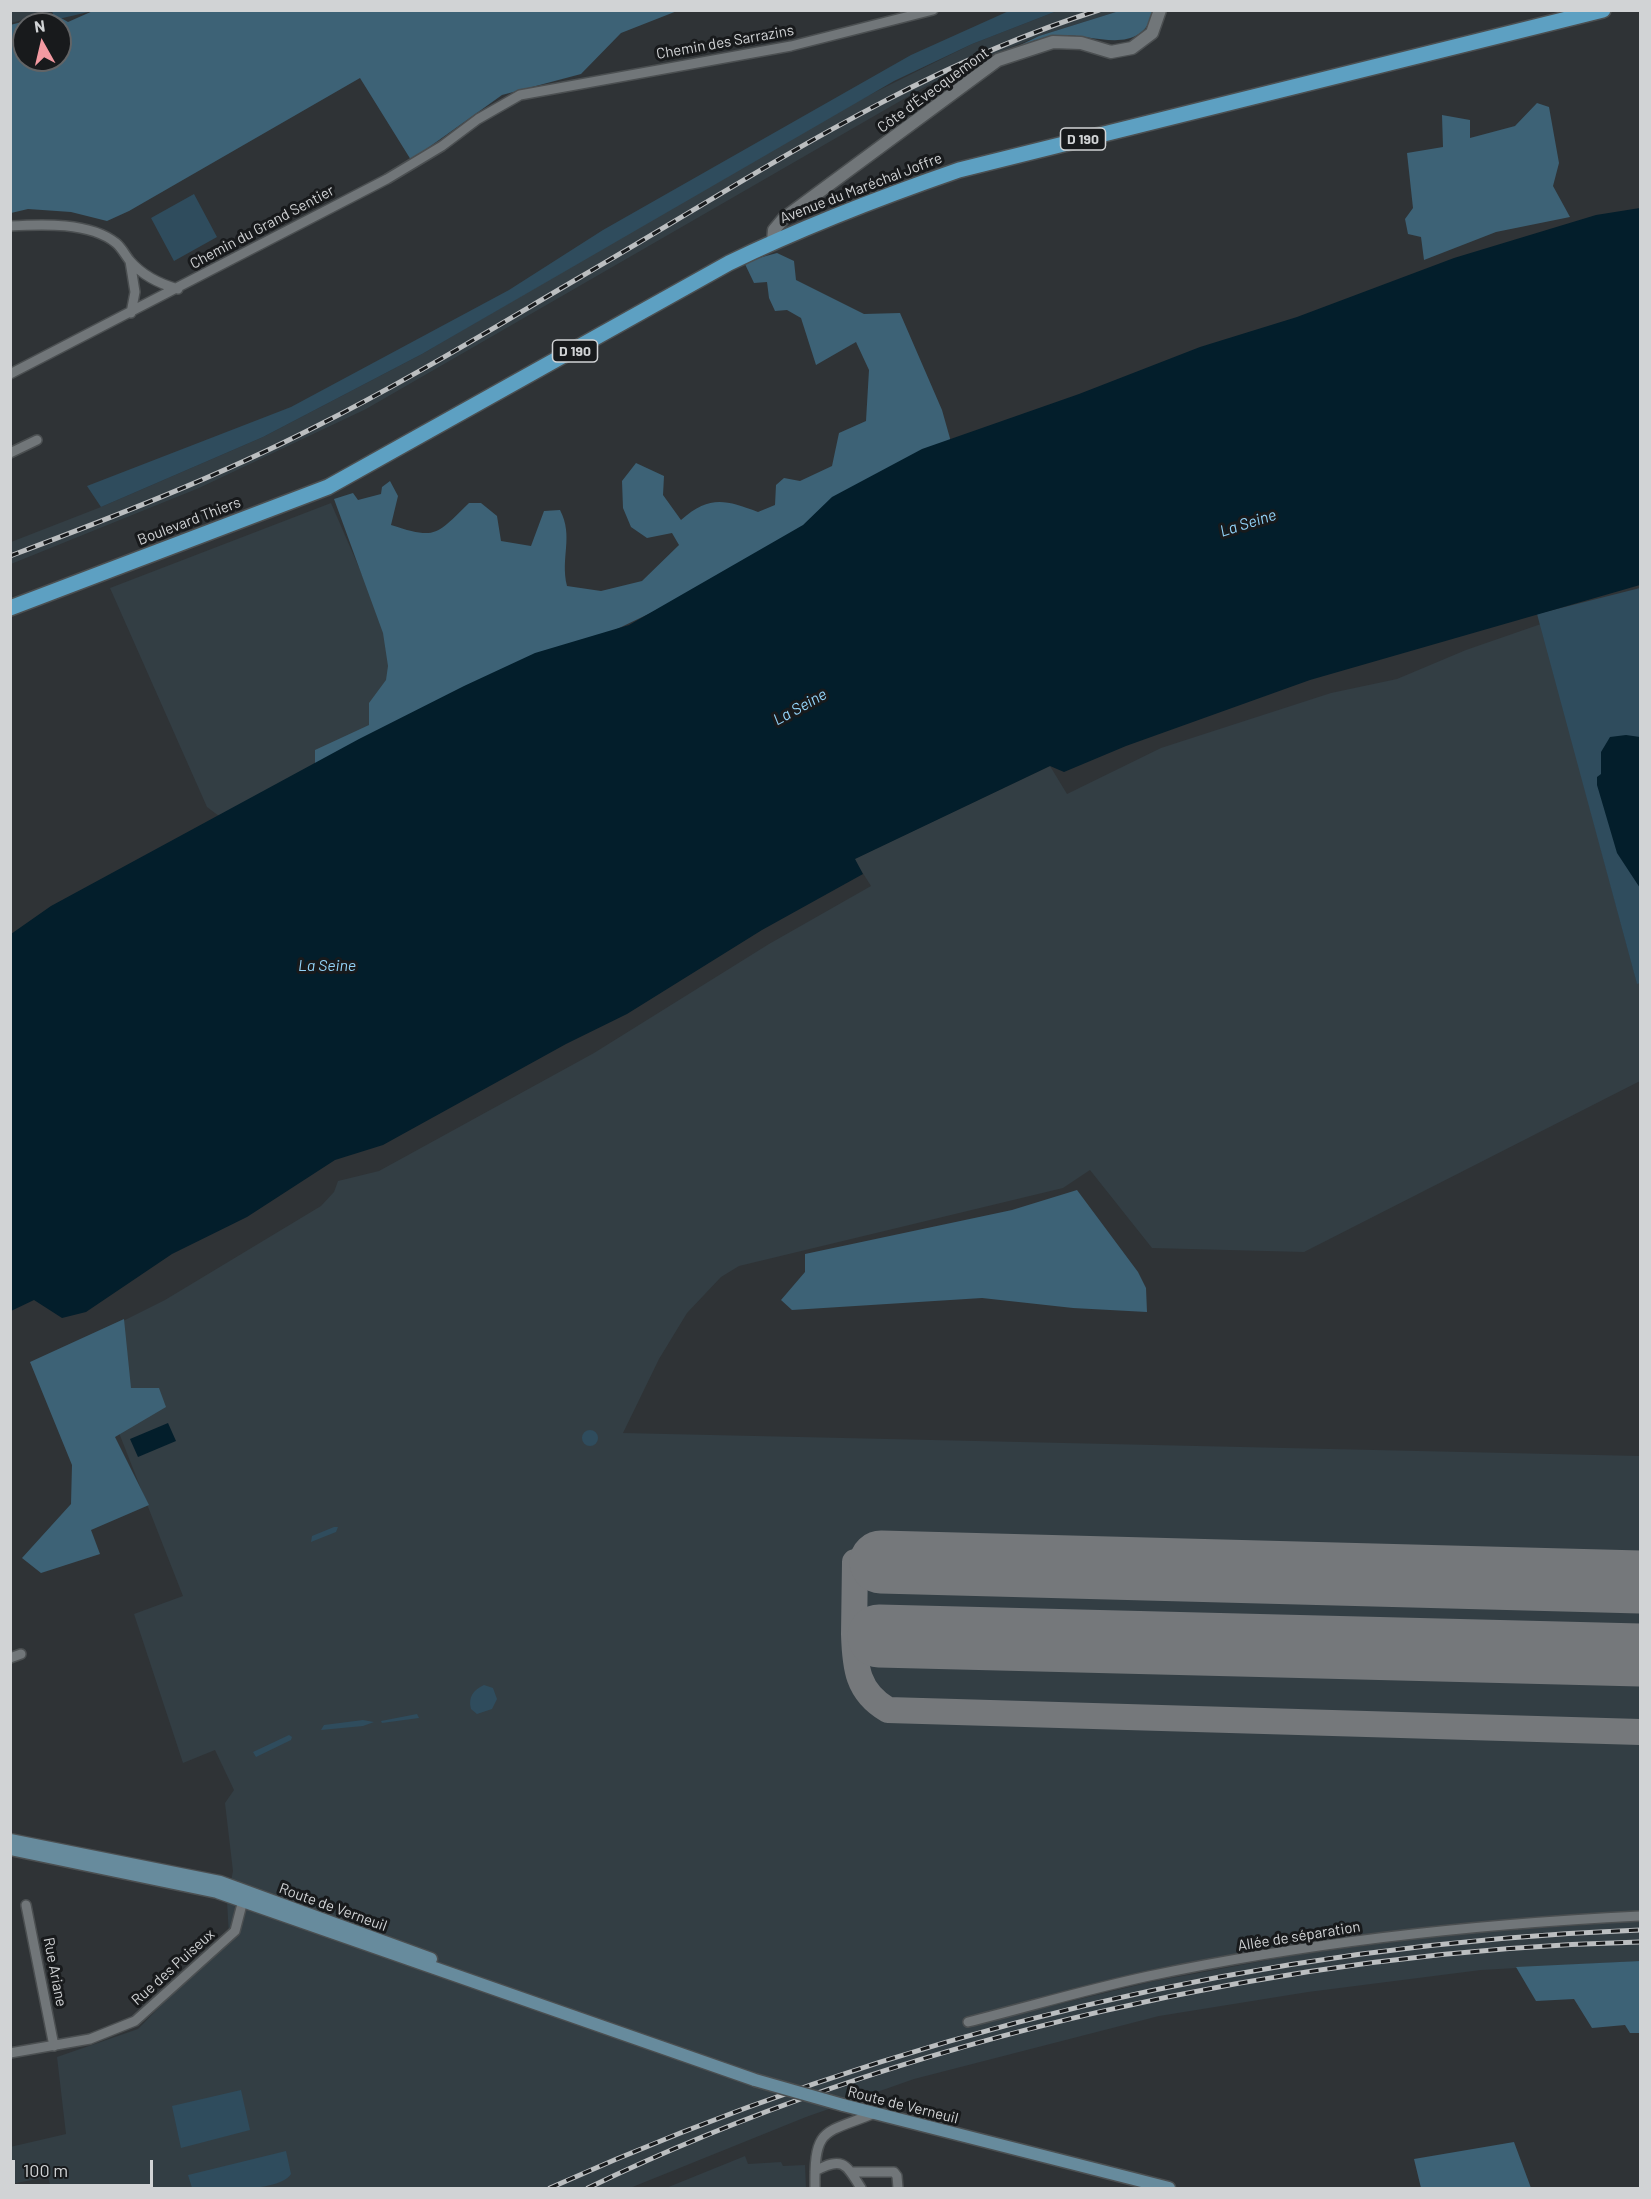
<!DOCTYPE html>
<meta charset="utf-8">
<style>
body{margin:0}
#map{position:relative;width:1651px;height:2199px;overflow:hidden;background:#2f3336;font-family:Barlow,sans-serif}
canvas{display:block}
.frame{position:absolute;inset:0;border:12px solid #d1d3d5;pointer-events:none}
.north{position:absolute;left:12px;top:12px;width:60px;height:60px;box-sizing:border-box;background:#181a1c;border:2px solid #626466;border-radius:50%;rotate:352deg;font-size:16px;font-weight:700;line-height:24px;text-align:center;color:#d1d3d5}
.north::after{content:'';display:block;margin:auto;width:21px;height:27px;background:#f49aa2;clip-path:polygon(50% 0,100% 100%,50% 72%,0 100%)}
.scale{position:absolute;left:12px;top:2160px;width:141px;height:27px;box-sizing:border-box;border:3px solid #d1d3d5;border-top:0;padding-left:8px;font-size:18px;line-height:21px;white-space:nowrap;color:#d1d3d5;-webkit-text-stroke:4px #181a1c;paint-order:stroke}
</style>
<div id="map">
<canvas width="1651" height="2199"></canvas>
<div class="frame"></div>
<div class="north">N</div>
<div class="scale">100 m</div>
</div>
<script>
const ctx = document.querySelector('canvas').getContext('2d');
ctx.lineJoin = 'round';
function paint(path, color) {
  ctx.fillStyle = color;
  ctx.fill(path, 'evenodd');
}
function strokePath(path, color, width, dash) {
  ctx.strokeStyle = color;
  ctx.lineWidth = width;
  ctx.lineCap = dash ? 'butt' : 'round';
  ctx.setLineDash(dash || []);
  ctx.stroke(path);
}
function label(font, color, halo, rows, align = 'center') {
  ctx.font = font + ' Barlow,sans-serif';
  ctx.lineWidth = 6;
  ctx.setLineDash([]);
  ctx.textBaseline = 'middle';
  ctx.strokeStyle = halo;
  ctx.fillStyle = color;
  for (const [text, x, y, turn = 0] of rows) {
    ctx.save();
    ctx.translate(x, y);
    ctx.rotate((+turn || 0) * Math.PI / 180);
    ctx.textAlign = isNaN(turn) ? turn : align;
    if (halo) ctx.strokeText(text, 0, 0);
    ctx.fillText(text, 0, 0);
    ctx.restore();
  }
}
const built = new Path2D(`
 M 11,11 L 52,11 L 52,12 L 11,23 Z
 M 1057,11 L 1119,11 L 1039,36 L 989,56 L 928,85 L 366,409 L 199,488 L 11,564 L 11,542 L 101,507 L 263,437 L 422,354 L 837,111 L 972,44 Z
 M 331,503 L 420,708 L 219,816 L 207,807 L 110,588 Z
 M 1541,624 L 1637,983 L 1640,983 L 1640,1081 L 1304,1252 L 1152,1248 L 1090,1170 L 1063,1188 L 739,1266 L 721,1277 L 687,1313 L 659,1359 L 623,1433 L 1640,1456 L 1640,1912 L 1517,1919 L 1390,1932 L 1165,1969 L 985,2022 L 1150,1982 L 1300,1954 L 1454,1934 L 1640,1921 L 1640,1961 L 1481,1970 L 1308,1992 L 1159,2016 L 914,2079 L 806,2117 L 630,2188 L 51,2188 L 48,2177 L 11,2184 L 10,2147 L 66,2134 L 57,2057 L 138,2029 L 229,1936 L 227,1901 L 233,1871 L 225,1803 L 234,1790 L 215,1750 L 183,1763 L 134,1614 L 183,1596 L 83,1341 L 165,1300 L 321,1206 L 334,1192 L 338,1181 L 379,1171 L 594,1053 L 769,944 L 871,886 L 854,859 L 1050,766 L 1067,794 L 1161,748 L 1331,693 L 1397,679 L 1466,650 Z
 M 745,2156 L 748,2164 L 781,2162 L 783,2166 L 805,2165 L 806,2188 L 666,2188 Z`);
const green = new Path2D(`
 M 52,10 L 93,11 L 54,20 Z
 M 1011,10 L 1057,11 L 972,44 L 894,81 L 422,354 L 263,437 L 101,507 L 87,486 L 291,407 L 509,290 L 603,230 L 911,55 Z
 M 194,194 L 217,237 L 174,261 L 151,218 Z
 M 1640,588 L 1640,983 L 1637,984 L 1537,614 Z
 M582 1438a8 8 0 1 1 16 0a8 8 0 1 1-16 0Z
 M 334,1527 L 338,1527 L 336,1532 L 311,1542 L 312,1536 Z
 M 484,1685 L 493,1688 L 497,1699 L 492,1709 L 477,1714 L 471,1709 C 468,1697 473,1690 484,1685 Z
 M 417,1714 L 419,1718 L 382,1723 L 381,1721 Z
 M 363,1720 L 374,1722 L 363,1726 L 321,1730 L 324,1725 Z
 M 289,1735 L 292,1737 L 291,1740 L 256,1757 L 253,1752 Z
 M 241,2090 L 250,2130 L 181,2148 L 172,2106 Z
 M 286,2151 L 291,2174 C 279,2193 213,2189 192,2188 L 188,2175 Z`);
const forest = new Path2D(`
 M 95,10 L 677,11 L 621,33 L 581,74 L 502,95 L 411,160 L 360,78 L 129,211 L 107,221 L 71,212 L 28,209 L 11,213 L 10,25 L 54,14 L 68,22 ZM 24,24 L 60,24 L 60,60 L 24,60 Z
 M 1119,11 L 1153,11 C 1141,62 1084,29 1051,36 C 1036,39 1021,46 1006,52 L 1039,36 Z
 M 1537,103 L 1549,107 L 1559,163 L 1553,186 L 1570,217 L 1496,232 L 1424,260 L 1421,237 L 1408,234 L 1405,219 L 1413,208 L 1407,153 L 1443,147 L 1442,115 L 1470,120 L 1470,138 L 1515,126 Z
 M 777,253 L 794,261 L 796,280 L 864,314 L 900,313 L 942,410 L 953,449 L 703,588 L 315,773 L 315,750 L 369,725 L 369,703 L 386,680 L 388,666 L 383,633 L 334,499 L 353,493 L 358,500 L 381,494 L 382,487 L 390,481 L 398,496 L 391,525 C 437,540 436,535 469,503 L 481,503 L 497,516 L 501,541 L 531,546 L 544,511 L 560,510 C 574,537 560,557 567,586 L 601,591 L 642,581 L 679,545 L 672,533 L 647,538 L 631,527 L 623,508 L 622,481 L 636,463 L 664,476 L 663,495 L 681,520 C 710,495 725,500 758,512 L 775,505 L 776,485 L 784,478 L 800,481 L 832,466 L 839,433 L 866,421 L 869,370 L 856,342 L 816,365 L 801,318 L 787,310 L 775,311 L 769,298 L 767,282 L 754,283 L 744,262 Z
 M 1077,1190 L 1138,1272 L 1146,1288 L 1147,1312 L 1073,1308 L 982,1298 L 792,1310 L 781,1300 L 805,1272 L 805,1254 L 1012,1210 Z
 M 124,1319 L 131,1388 L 159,1388 L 166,1407 L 115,1437 L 149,1505 L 91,1530 L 100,1554 L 41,1573 L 22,1558 L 71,1504 L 72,1465 L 30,1362 Z
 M 1640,1961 L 1640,2033 L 1630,2033 L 1625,2025 L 1592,2028 L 1574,1999 L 1536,2001 L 1516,1967 Z
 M 1514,2142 L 1531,2188 L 1421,2188 L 1414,2159 Z`);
const water = new Path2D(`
 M 1640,208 L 1640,585 L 1310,680 L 1126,746 L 1064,772 L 1050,766 L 855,859 L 863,874 L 762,930 L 627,1014 L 566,1044 L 383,1145 L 335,1160 L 247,1217 L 172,1254 L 86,1312 L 62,1318 L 34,1300 L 11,1311 L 11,934 L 51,906 L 359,739 L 464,686 L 535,653 L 629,625 L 803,525 L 832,497 L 922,449 L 1079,394 L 1200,347 L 1297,317 L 1454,258 L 1596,215 Z
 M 1626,735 L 1640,737 L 1640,888 L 1617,853 L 1597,785 L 1597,777 L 1601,774 L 1601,752 L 1610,737 Z
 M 168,1423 L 176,1441 L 138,1457 L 130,1439 Z`);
const taxiway = new Path2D(`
 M 854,1634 L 855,1562 L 881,1562
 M 879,1636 L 854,1634 C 855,1667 857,1692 888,1710 L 1640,1732`);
const runway = new Path2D(`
 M 881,1562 L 1640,1582
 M 879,1636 L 1640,1655`);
const minor = new Path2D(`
 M 10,226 C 42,224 90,222 116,243 C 122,248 125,255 130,261 C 143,276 160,284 178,289
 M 130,261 L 135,292 L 131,313
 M 10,374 L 387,179 L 442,146 L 478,119 L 520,95 L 791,46 L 933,10
 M 10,453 L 37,440
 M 10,1658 L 21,1654
 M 26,1905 L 54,2046
 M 968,2022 C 1028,2007 1088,1989 1149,1976 C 1310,1942 1476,1924 1640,1916
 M 10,2053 L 90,2039 L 135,2021 L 235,1931 L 242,1904 L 246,1899
 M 815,2171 C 843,2156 846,2164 861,2188
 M 851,2172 L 894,2172 L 897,2176 L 898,2188
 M 815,2188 C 814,2126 824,2134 875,2113`);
const tertiary = new Path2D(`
 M 773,241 L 774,230 L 784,218 L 998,60 L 1053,42 L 1081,43 L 1111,52 L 1132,48 L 1152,33 L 1160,10`);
const secondary = new Path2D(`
 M 10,1840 L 220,1882 L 431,1959
 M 10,1849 L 217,1892 L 755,2080
 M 843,2105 L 1169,2188`);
const primary = new Path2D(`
 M 10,608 L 328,487 L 729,263 C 803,227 881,197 959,170 L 1603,10`);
const rail = new Path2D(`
 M 10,556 C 113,517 217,477 315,427 C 405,382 490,330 577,279 C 746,181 911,69 1099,10
 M 550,2188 C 895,2033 1262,1944 1640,1930
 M 588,2188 C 900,2037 1295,1950 1640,1942`);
const secondaryBridge = new Path2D(`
 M 755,2080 L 843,2105`);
const shields = [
 [1083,139,45],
 [575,351,45]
];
const shieldNames = [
 ["D 190",1083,139],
 ["D 190",575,351]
];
const streetNames = [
 ["Chemin des Sarrazins",725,42,-10],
 ["Côte d'Évecquemont",933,90,-36],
 ["Avenue du Maréchal Joffre",861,188,-21],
 ["Chemin du Grand Sentier",262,227,-28],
 ["Boulevard Thiers",189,521,-21],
 ["Route de Verneuil",333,1907,20],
 ["Allée de séparation",1299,1936,-9],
 ["Rue des Puiseux",173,1967,-42],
 ["Rue Ariane",55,1972,79],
 ["Route de Verneuil",903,2105,14]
];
const waterNames = [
 ["La Seine",1248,523,-18],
 ["La Seine",800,707,-29],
 ["La Seine",327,966]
];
paint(built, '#333e44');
paint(green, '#2f4c5d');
paint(forest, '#3d6276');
paint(water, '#031e2b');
strokePath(taxiway, '#75787b', 26);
strokePath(runway, '#75787b', 63);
strokePath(minor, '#4b4f51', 12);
strokePath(tertiary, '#4b4f51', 15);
strokePath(secondary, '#4b4f51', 15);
strokePath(primary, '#4b4f51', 18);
strokePath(minor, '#717679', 9);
strokePath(tertiary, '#717679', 12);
strokePath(secondary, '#678b9d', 12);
strokePath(primary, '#5da0c2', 15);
strokePath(rail, '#bbbec0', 5);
strokePath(rail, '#181a1c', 3, [9]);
strokePath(secondaryBridge, '#4b4f51', 15, []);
strokePath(secondaryBridge, '#678b9d', 12);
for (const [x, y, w] of shields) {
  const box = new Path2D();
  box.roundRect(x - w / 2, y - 11, w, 22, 4.5);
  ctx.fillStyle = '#181a1c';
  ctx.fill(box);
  strokePath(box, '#d1d3d5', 1.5);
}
label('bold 14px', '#d1d3d5', null, shieldNames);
label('15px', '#d1d3d5', '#181a1c', streetNames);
label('italic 16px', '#92d2f7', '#181a1c', waterNames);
</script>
